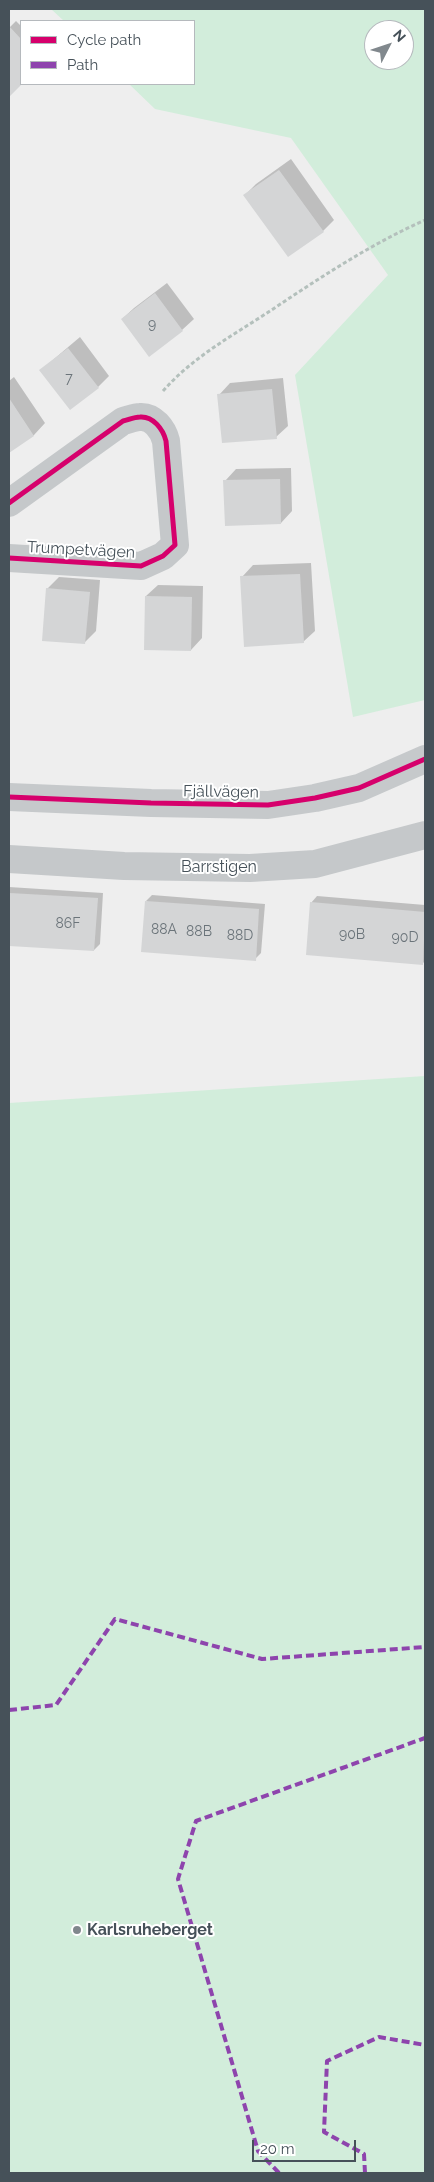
<!DOCTYPE html>
<meta charset="utf-8">
<style>
body{margin:0}
#map{position:relative;width:434px;height:2182px;overflow:hidden;background:#eee;font-family:Raleway,sans-serif}
canvas{display:block}
.frame{position:absolute;inset:0;border:10px solid #465159;pointer-events:none}
.legend{position:absolute;left:20px;top:20px;width:175px;height:65px;box-sizing:border-box;background:#fff;border:1px solid #b5b9bd;margin:0;padding:6px 9px;list-style:none;font-size:15px;color:#465159}
.legend li{display:flex;align-items:center;gap:10px;height:25px}
.legend b{width:25px;border:1px solid #b5b9bd}
.north{position:absolute;left:364px;top:20px;width:50px;height:50px;box-sizing:border-box;background:#fff;border:1px solid #b5b9bd;border-radius:50%;rotate:49deg;font-size:14px;font-weight:700;line-height:20px;text-align:center;color:#465159}
.north::after{content:'';display:block;margin:auto;width:18px;height:22px;background:#81888d;clip-path:polygon(50% 0,100% 100%,50% 72%,0 100%)}
.scale{position:absolute;left:252px;top:2140px;width:104px;height:22px;box-sizing:border-box;border:2px solid #465159;border-top:0;padding-left:6px;font-size:15px;line-height:18px;white-space:nowrap;color:#465159;-webkit-text-stroke:4px #fff;paint-order:stroke}
</style>
<div id="map">
<canvas width="434" height="2182"></canvas>
<div class="frame"></div>
<ul class="legend">
<li><b style="height:6px;background:#d6006c"></b>Cycle path</li>
<li><b style="height:6px;background:#8e44ad"></b>Path</li>
</ul>
<div class="north">N</div>
<div class="scale">20 m</div>
</div>
<script>
const ctx = document.querySelector('canvas').getContext('2d');
ctx.lineJoin = 'round';
function paint(path, color) {
  ctx.fillStyle = color;
  ctx.fill(path, 'evenodd');
}
function strokePath(path, color, width, dash) {
  ctx.strokeStyle = color;
  ctx.lineWidth = width;
  ctx.lineCap = dash ? 'butt' : 'round';
  ctx.setLineDash(dash || []);
  ctx.stroke(path);
}
function label(font, color, halo, rows, align = 'center') {
  ctx.font = font + ' Raleway,sans-serif';
  ctx.lineWidth = 4;
  ctx.setLineDash([]);
  ctx.textBaseline = 'middle';
  ctx.strokeStyle = halo;
  ctx.fillStyle = color;
  for (const [text, x, y, turn = 0] of rows) {
    ctx.save();
    ctx.translate(x, y);
    ctx.rotate((+turn || 0) * Math.PI / 180);
    ctx.textAlign = isNaN(turn) ? turn : align;
    if (halo) ctx.strokeText(text, 0, 0);
    ctx.fillText(text, 0, 0);
    ctx.restore();
  }
}
const green = new Path2D(`
 M 51,9 L 425,9 L 425,700 L 353,717 L 295,375 L 388,275 L 291,138 L 155,109 L 129,84 L 194,84 L 194,21 L 64,21 ZM 374,30 L 404,30 L 404,60 L 374,60 Z
 M 425,1076 L 425,2173 L 9,2173 L 9,1103 Z`);
const shadow = new Path2D(`
 M 16,21 L 21,26 L 21,83 L 9,95 L 9,28 Z
 M 291,159 L 334,220 L 323,231 L 245,195 L 256,184 Z
 M 167,283 L 194,319 L 182,330 L 122,319 L 134,308 Z
 M 80,337 L 109,376 L 98,387 L 41,370 Z
 M 14,377 L 45,423 L 34,435 L 9,451 L 9,381 Z
 M 283,378 L 288,426 L 276,437 L 219,395 L 230,383 Z
 M 291,468 L 292,511 L 281,523 L 225,481 L 236,469 Z
 M 311,563 L 315,631 L 303,642 L 242,577 L 253,565 Z
 M 9,577 L 10,577 L 9,604 Z
 M 59,577 L 100,580 L 96,631 L 84,643 L 47,589 Z
 M 158,585 L 203,586 L 202,638 L 191,650 L 146,596 Z
 M 9,887 L 103,893 L 100,944 L 94,950 L 9,945 Z
 M 152,895 L 265,904 L 261,953 L 255,959 L 146,901 Z
 M 317,896 L 425,905 L 425,961 L 422,964 L 311,903 Z`);
const building = new Path2D(`
 M 9,26 L 21,39 L 21,85 L 9,97 Z
 M 279,170 L 324,232 L 288,257 L 243,195 Z
 M 155,293 L 183,331 L 149,357 L 121,319 Z
 M 68,348 L 99,388 L 70,410 L 39,370 Z
 M 272,389 L 277,439 L 222,443 L 217,394 Z
 M 9,398 L 34,436 L 9,453 Z
 M 280,479 L 281,524 L 225,526 L 223,480 Z
 M 300,574 L 304,643 L 244,647 L 240,576 Z
 M 46,588 L 90,592 L 85,644 L 42,641 Z
 M 145,596 L 192,597 L 191,651 L 144,650 Z
 M 9,893 L 98,898 L 94,951 L 9,946 Z
 M 145,901 L 259,909 L 256,961 L 141,952 Z
 M 310,902 L 425,912 L 423,965 L 306,955 Z`);
const path = new Path2D(`
 M 163,391 C 192,358 230,337 267,313 C 318,279 369,245 425,220`);
const street = new Path2D(`
 M 9,503 L 123,421 C 128,420 134,417 140,417 C 153,416 163,429 166,441 L 175,545 L 163,556 L 141,566 L 9,558
 M 9,859 L 124,866 L 250,868 L 315,864 L 425,835`);
const secondary = new Path2D(`
 M 9,797 L 151,803 L 268,805 L 315,798 L 359,788 L 425,759`);
const quiet = new Path2D(`
 M 9,1710 L 56,1705 L 115,1619 L 262,1659 L 425,1647
 M 279,2173 L 258,2151 L 178,1879 L 196,1821 L 425,1738
 M 365,2173 L 364,2154 L 324,2132 L 327,2061 L 379,2037 L 425,2045`);
const cycleway = new Path2D(`
 M 9,503 L 123,421 C 128,420 134,417 140,417 C 153,416 163,429 166,441 L 175,545 L 163,556 L 141,566 L 9,558
 M 9,797 L 151,803 L 268,805 L 315,798 L 359,788 L 425,759`);
const markers = [
 [77,1930,5,"#81888d"]
];
const numberNames = [
 ["9",152,325],
 ["7",69,379],
 ["86F",68,924],
 ["88A",164,930],
 ["88B",199,932],
 ["90B",352,935],
 ["88D",240,936],
 ["90D",405,938]
];
const streetNames = [
 ["Trumpetvägen",81,550,3],
 ["Fjällvägen",221,792,1],
 ["Barrstigen",219,867]
];
const poiNames = [
 ["Karlsruheberget",87,1930]
];
paint(green, '#d2eddb');
paint(shadow, '#0003');
paint(building, '#d4d5d6');
strokePath(path, '#b4c0bc', 3, [4, 2.5]);
strokePath(street, '#c5c8ca', 28);
strokePath(secondary, '#c6c9cb', 28);
strokePath(quiet, '#8e44ad', 4, [8, 4]);
strokePath(cycleway, '#d6006c', 5);
for (const [x, y, r, color] of markers) {
  const dot = new Path2D();
  dot.arc(x, y, r, 0, 2 * Math.PI);
  ctx.fillStyle = color;
  ctx.fill(dot);
  strokePath(dot, '#fff', 2);
}
label('14px', '#6b747a', null, numberNames);
label('16px', '#465159', '#fff', streetNames);
label('bold 16px', '#465159', '#fff', poiNames, 'left');
</script>
